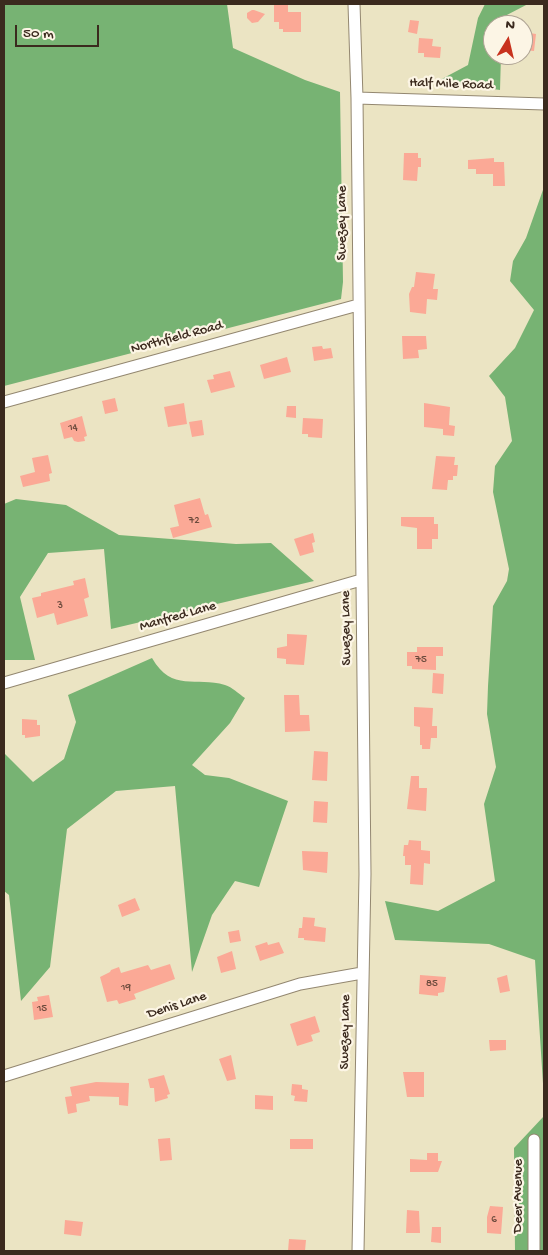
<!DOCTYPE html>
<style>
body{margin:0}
#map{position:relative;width:548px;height:1255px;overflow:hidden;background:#ebe4c3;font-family:"Gochi Hand",sans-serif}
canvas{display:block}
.frame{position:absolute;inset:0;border:5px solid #3b2a1e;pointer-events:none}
.north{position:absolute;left:483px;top:15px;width:50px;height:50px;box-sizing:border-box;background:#fcf5e5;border:1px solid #afa495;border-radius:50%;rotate:9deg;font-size:14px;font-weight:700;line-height:20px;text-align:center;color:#3b2a1e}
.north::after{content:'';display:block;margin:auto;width:18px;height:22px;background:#c8321e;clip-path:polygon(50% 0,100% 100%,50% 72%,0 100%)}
.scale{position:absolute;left:15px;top:25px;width:84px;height:22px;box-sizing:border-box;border:2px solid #3b2a1e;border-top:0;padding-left:6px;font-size:15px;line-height:18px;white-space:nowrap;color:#3b2a1e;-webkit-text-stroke:4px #fcf5e5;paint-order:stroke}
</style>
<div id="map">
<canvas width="548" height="1255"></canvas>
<div class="frame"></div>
<div class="north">N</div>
<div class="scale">50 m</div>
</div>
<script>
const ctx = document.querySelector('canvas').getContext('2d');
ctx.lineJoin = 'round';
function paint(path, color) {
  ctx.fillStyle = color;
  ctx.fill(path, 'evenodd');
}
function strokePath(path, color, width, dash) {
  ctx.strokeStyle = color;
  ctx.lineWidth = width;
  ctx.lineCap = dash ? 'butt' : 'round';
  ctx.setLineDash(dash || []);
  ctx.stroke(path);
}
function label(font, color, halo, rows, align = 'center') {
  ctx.font = font + ' "Gochi Hand",sans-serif';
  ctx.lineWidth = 4.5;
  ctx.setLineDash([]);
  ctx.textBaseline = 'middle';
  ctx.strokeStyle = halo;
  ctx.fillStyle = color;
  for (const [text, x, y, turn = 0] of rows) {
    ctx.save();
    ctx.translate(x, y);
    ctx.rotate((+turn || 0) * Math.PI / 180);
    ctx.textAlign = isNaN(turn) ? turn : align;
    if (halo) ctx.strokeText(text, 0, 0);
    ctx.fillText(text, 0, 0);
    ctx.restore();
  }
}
const forest = new Path2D(`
 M 4,4 L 227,4 L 233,48 L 305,80 L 340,92 L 343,282 L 341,299 L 4,386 Z
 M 485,4 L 528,4 L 503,17 L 503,25 L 493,25 L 493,55 L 501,55 L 500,90 L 438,81 L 468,65 L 478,18 Z
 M 544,187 L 544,1099 L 535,960 L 489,944 L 395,940 L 385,901 L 438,911 L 495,881 L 484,804 L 496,767 L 487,714 L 488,686 L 493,606 L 507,581 L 509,569 L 493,492 L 495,466 L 512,441 L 505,397 L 489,376 L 515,348 L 534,310 L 510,281 L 513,261 L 526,238 Z
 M 16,499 L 66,505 L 119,535 L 236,544 L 271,543 L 314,581 L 111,629 L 104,549 L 48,553 L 20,597 L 35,660 L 4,660 L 4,504 Z
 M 152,658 C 172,693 196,676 225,685 C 232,687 239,694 245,698 L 230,723 L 192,765 L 205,775 L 229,778 L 288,801 L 259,887 L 235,881 L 212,915 L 192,972 L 175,786 L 116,791 L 67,829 L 50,967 L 21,1001 L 9,895 L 4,891 L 4,753 L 33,782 L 64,759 L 76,722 L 68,695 Z
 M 544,1116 L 544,1251 L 515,1251 L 514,1148 Z`);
const building = new Path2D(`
 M 274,4 L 288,4 L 288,12 L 301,12 L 301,32 L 283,32 L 283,29 L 279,29 L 279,22 L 274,22 Z
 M 252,10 L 254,10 L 265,14 L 258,22 L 252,23 L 247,18 L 247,13 Z
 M 410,20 L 419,21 L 417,34 L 408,32 Z
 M 523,32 L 536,34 L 534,51 L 523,50 Z
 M 419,38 L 433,39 L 432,46 L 441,47 L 440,58 L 424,57 L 424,53 L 418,53 Z
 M 404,153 L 418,153 L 418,158 L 421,158 L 421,167 L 418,167 L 417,181 L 403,180 Z
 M 494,158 L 494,162 L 504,162 L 505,186 L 493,186 L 493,174 L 476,174 L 476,169 L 468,169 L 468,160 Z
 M 416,272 L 435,274 L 433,289 L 438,289 L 437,300 L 427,299 L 426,314 L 410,312 L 409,294 L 412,287 L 414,287 Z
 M 402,336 L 426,336 L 427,349 L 418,350 L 419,358 L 403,359 Z
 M 322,346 L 323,349 L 331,348 L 333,358 L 314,361 L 312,347 Z
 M 287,357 L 291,372 L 264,379 L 260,365 Z
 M 230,371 L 235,387 L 211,393 L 207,380 L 214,379 L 213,375 Z
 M 115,398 L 118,411 L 105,414 L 102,401 Z
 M 184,403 L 187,424 L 168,427 L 164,407 Z
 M 424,403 L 450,407 L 449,425 L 455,426 L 454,436 L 443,435 L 443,429 L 424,427 Z
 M 287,406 L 296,406 L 296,418 L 286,417 Z
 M 82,416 L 87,436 L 84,437 L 85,441 L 78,442 L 74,441 L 72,437 L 64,439 L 60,423 Z
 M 303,418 L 323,419 L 322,438 L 308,437 L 308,434 L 302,434 Z
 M 202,420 L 204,435 L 192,437 L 189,422 Z
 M 48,455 L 52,473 L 49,474 L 50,481 L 23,487 L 20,476 L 35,472 L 32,458 Z
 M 436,456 L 455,457 L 454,465 L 458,465 L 457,476 L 453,476 L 453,480 L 448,480 L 447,490 L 432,489 Z
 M 200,498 L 205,515 L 208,514 L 212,527 L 173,538 L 170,528 L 179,526 L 174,505 Z
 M 401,517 L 434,517 L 434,524 L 438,524 L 438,539 L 432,539 L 432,549 L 417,549 L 417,528 L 401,526 Z
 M 313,533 L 315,542 L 312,543 L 314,552 L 300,556 L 294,539 Z
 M 85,578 L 89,597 L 84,599 L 88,616 L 57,625 L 54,613 L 37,618 L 32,598 L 41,596 L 41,593 L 74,585 L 73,581 Z
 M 287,634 L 307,635 L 304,665 L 286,664 L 286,659 L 277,658 L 277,648 L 287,646 Z
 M 417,647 L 443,647 L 443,656 L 436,656 L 436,670 L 412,669 L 412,666 L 407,666 L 407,652 L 417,652 Z
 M 433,673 L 444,674 L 443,694 L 432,693 Z
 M 284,695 L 299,695 L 300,715 L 309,715 L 310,731 L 285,732 Z
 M 414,707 L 433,708 L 432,726 L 437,726 L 437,738 L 431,738 L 430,749 L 422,749 L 422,745 L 420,745 L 420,727 L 414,726 Z
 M 22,719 L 37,720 L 37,725 L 40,725 L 40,736 L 25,738 L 25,735 L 22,735 Z
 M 314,751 L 328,752 L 327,781 L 312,780 Z
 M 411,776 L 419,776 L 419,788 L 427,788 L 426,811 L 407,809 Z
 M 314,801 L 328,802 L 327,823 L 313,822 Z
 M 409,840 L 421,841 L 421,850 L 430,851 L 430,864 L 424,863 L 423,885 L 410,884 L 411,865 L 405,865 L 405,856 L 403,856 L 404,845 L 408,845 Z
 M 302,851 L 328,852 L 327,873 L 303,870 Z
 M 135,898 L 140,910 L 122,917 L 118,905 Z
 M 303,917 L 315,918 L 314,926 L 326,928 L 325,942 L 304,940 L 304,938 L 298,938 L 299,928 L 302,928 Z
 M 239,930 L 241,941 L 230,943 L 228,932 Z
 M 267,942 L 268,945 L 279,942 L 284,953 L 260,961 L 255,946 Z
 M 232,951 L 236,969 L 221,973 L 217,957 Z
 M 170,964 L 175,979 L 134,994 L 136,999 L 119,1004 L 117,1000 L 107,1002 L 100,977 L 110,972 L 111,970 L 119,967 L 121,973 L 148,965 L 151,970 Z
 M 420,975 L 446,977 L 444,992 L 438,993 L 438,996 L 419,994 Z
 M 507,975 L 510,991 L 500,993 L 497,978 Z
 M 49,995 L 53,1017 L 34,1020 L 32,1002 L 38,1001 L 37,997 Z
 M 315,1016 L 320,1032 L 311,1035 L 313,1041 L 297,1046 L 290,1024 Z
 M 489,1040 L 506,1040 L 506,1050 L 490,1051 Z
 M 231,1055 L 236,1079 L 227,1081 L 219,1059 Z
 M 403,1072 L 424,1072 L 424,1097 L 407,1097 Z
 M 164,1075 L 170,1094 L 167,1095 L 168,1098 L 155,1102 L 154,1088 L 150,1088 L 148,1079 Z
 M 96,1082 L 129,1083 L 128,1106 L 119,1105 L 119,1097 L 89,1096 L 90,1101 L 76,1104 L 77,1112 L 68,1114 L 65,1097 L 72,1096 L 70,1087 Z
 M 292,1084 L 302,1085 L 302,1089 L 308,1090 L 307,1102 L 294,1101 L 295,1096 L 291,1095 Z
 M 255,1095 L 273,1096 L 273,1110 L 255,1109 Z
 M 170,1138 L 172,1160 L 160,1161 L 158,1139 Z
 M 290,1139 L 313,1139 L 313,1149 L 290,1149 Z
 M 427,1153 L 438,1153 L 438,1161 L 442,1161 L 438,1172 L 410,1172 L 410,1159 L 427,1160 Z
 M 490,1206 L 503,1207 L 501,1234 L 487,1233 L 487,1217 Z
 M 407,1210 L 419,1211 L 420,1233 L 406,1233 Z
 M 65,1220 L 83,1222 L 81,1236 L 64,1234 Z
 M 432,1227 L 441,1227 L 441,1243 L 431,1242 Z
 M 289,1239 L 306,1240 L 305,1251 L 288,1251 Z`);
const minor = new Path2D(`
 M 354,4 L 357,98 L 365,874 L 358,1251
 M 357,98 L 544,104
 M 4,402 L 358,305
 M 4,683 L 361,580
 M 4,1076 L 300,984 L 362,973
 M 534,1140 L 534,1251`);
const numberNames = [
 ["14",73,428],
 ["72",194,521],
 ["3",60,606],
 ["75",421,660],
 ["85",432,984],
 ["19",126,988],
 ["15",42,1009],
 ["6",494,1220]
];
const streetNames = [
 ["Half Mile Road",451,85,2],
 ["Swezey Lane",343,223,-90],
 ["Northfield Road",177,338,-15],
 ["Manfred Lane",178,617,-16],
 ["Swezey Lane",347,628,-91],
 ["Denis Lane",177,1006,-18],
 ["Swezey Lane",346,1032,-89],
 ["Deer Avenue",519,1196,-90]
];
paint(forest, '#77b373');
paint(building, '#fba996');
strokePath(minor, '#938770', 13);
strokePath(minor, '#fff', 11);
label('11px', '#6b4a3c', null, numberNames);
label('14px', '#3b2a1e', '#fcf5e5', streetNames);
</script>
